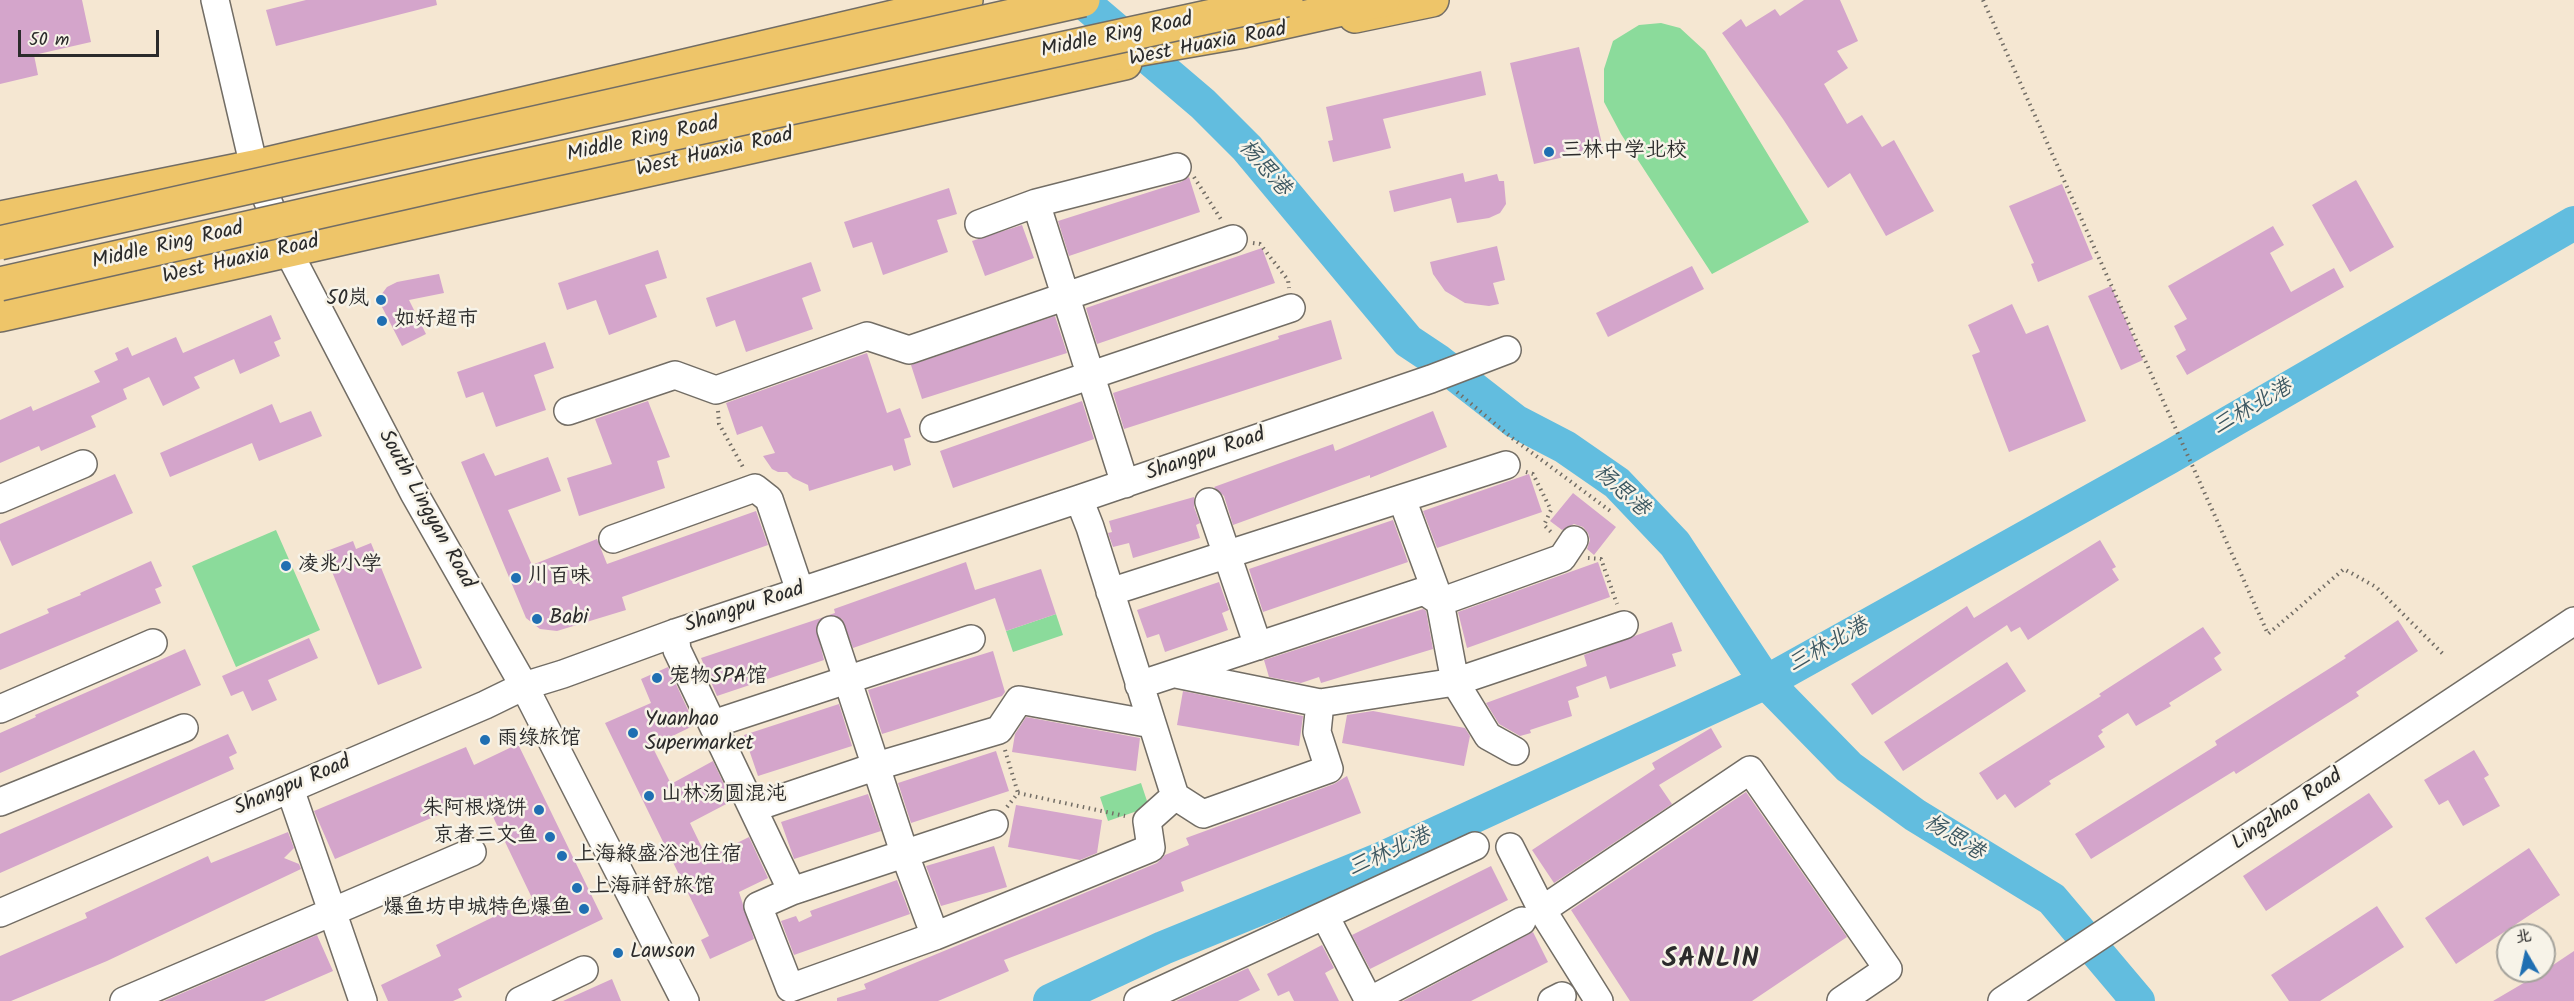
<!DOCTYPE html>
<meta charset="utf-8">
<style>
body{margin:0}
#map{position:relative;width:2574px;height:1001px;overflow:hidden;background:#f5e7d2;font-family:Kalam,"LXGW WenKai TC",sans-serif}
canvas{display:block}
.north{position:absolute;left:2496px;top:923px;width:60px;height:60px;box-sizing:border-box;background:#f7f3e8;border:2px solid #a5a39c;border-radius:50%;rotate:351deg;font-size:16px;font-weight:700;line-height:24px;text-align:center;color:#2b2b2b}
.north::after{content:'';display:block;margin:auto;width:21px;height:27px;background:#1f6fb2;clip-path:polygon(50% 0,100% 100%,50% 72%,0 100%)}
.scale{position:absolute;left:18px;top:30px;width:141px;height:27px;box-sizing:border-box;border:3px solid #2b2b2b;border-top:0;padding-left:8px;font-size:18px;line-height:21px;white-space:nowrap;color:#2b2b2b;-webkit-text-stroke:4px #f7f3e8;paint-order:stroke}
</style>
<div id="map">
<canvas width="2574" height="1001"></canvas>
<div class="north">北</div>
<div class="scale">50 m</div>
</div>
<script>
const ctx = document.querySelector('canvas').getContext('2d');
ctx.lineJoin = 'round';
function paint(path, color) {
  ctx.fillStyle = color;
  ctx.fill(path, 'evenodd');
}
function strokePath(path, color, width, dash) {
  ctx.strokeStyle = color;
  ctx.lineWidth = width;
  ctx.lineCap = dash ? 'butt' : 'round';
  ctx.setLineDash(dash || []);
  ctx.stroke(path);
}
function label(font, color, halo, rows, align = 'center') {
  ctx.font = font + ' Kalam,"LXGW WenKai TC",sans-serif';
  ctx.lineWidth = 5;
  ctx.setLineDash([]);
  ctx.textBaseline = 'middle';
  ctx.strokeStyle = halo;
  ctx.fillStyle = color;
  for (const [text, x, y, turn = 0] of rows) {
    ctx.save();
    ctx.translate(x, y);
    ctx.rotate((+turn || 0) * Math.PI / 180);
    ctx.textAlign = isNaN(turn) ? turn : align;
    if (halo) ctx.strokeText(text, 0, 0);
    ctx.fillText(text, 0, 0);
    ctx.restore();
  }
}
const green = new Path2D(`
 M 1661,23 L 1680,28 L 1705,51 L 1809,222 L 1712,274 L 1621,134 L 1604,102 L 1604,69 L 1613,41 L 1639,25 Z
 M 276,530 L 320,630 L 236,667 L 192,566 Z
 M 1056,614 L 1063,635 L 1013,652 L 1006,631 Z
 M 1141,783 L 1149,807 L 1108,821 L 1100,797 Z`);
const river = new Path2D(`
 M 1081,0 L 1203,104 L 1247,148 L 1408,341 L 1438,361 L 1515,421 L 1565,447 L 1617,483 L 1675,544 L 1766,682 L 1849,767 L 1915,815 L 2052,899 L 2138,1001
 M 1050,1001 L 1163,948 L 1381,859 L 1766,682 L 2168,458 L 2574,223`);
const building = new Path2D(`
 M 0,0 L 82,0 L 91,42 L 34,55 L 38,75 L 0,84 Z
 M 306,0 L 436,0 L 437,5 L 276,46 L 266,10 Z
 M 1804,0 L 1840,0 L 1858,41 L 1837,51 L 1848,68 L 1824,84 L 1847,124 L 1862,115 L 1882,147 L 1894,140 L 1934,211 L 1886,236 L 1850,173 L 1828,188 L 1783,119 L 1722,33 L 1741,19 L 1746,27 L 1775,9 L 1780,16 Z
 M 1579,47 L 1603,148 L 1534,164 L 1510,63 Z
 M 1481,71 L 1486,95 L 1383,119 L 1391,148 L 1333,162 L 1328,141 L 1333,140 L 1326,107 Z
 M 1463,173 L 1465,182 L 1497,174 L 1499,181 L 1504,181 L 1506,204 L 1500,213 L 1489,218 L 1457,223 L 1451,198 L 1394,212 L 1389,191 Z
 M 1189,177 L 1200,212 L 1069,256 L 1058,221 L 1181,182 Z
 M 2356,180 L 2394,247 L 2350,272 L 2312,205 Z
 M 2062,184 L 2093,259 L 2038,282 L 2031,264 L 2034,263 L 2009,206 Z
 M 949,188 L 957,214 L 937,220 L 948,252 L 883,275 L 872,242 L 853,248 L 844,222 Z
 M 1022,225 L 1034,258 L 985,276 L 972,241 Z
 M 2273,226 L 2284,245 L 2270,253 L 2291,292 L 2334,268 L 2344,287 L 2187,375 L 2176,356 L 2186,350 L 2174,326 L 2187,319 L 2168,286 Z
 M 1497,246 L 1505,280 L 1493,283 L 1499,304 L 1489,306 L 1465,303 L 1445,291 L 1433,274 L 1430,262 Z
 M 1262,248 L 1275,283 L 1097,344 L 1086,308 Z
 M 658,250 L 667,278 L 645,285 L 657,317 L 609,335 L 596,300 L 567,310 L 558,283 Z
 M 811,262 L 821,291 L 802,298 L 813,329 L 746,352 L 735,320 L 716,327 L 706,298 Z
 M 1692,266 L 1704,289 L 1608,337 L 1596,313 Z
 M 439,274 L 444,293 L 409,300 L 426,334 L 402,346 L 382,307 L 381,295 L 387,287 L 397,282 Z
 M 2111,286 L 2143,360 L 2121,370 L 2088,296 Z
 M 2012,304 L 2026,334 L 2048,325 L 2086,421 L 2009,452 L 1972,355 L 1980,352 L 1968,325 Z
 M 271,315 L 281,339 L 274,342 L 280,356 L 240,374 L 234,359 L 194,377 L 200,388 L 163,406 L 149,377 L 123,389 L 127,399 L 91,416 L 96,427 L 41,451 L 39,446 L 0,463 L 0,420 L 31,406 L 33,411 L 100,382 L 94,371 L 118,360 L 115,353 L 128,347 L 132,356 L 176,337 L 183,353 Z
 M 1055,316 L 1067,353 L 922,399 L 911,365 Z
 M 1331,320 L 1342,359 L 1124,429 L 1113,393 L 1279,339 L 1278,336 Z
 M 545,342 L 554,368 L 534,375 L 546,410 L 496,427 L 483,392 L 466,398 L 457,372 Z
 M 867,353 L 887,413 L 900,408 L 911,437 L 904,439 L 911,465 L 894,471 L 892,465 L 809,491 L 808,485 L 793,478 L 787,472 L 778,472 L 772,469 L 763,456 L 775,453 L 762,426 L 737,435 L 726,403 Z
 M 648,401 L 670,457 L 657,461 L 665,488 L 579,516 L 567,478 L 612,464 L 595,419 Z
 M 1082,401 L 1094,439 L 953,488 L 940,451 Z
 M 272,404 L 280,423 L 311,411 L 322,436 L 259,461 L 252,443 L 170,477 L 160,453 Z
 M 1433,411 L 1447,447 L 1370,478 L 1370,475 L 1233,525 L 1224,496 L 1214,487 L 1333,444 L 1335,451 Z
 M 484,453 L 495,476 L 548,457 L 561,491 L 508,510 L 532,565 L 597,539 L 607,564 L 756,511 L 768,545 L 622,597 L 626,610 L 557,631 L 540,629 L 526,618 L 461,462 Z
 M 115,474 L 133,513 L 12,566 L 0,540 L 0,524 Z
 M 1529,474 L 1542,512 L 1437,548 L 1423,511 Z
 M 1573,493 L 1616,527 L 1594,555 L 1587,549 L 1590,540 L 1588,533 L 1583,527 L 1574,524 L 1562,530 L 1550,521 Z
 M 1194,497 L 1194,507 L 1200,523 L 1196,525 L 1200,538 L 1133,558 L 1129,543 L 1113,547 L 1108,533 L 1112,532 L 1109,521 Z
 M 1393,520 L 1408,562 L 1263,612 L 1249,569 Z
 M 2100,540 L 2116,567 L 2112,569 L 2119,580 L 2028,640 L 2020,627 L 2011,632 L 2007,625 L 1872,715 L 1851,684 L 1967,606 L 1974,618 Z
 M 353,541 L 356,549 L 371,543 L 422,668 L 378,685 L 324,552 Z
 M 151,561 L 162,586 L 155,589 L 161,603 L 0,670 L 0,634 L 49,613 L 47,609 L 81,595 L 80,593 Z
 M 966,562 L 975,590 L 1041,569 L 1056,614 L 1006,631 L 995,598 L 853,648 L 842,619 L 829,615 L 835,613 L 834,609 Z
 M 1598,562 L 1610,597 L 1467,648 L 1458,612 Z
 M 1219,582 L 1229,610 L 1222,613 L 1228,630 L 1165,652 L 1159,634 L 1147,638 L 1137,610 Z
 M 1423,609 L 1426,611 L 1433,649 L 1321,683 L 1319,677 L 1301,683 L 1269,677 L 1264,660 Z
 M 824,617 L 816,627 L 824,660 L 717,696 L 701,658 Z
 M 2398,620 L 2418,651 L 2356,692 L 2359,696 L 2236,774 L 2234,771 L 2091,859 L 2075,834 L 2217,745 L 2215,741 L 2346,658 L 2344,656 Z
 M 1672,622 L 1682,651 L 1672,654 L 1676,666 L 1610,689 L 1606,676 L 1576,687 L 1579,697 L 1568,701 L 1572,716 L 1530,730 L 1531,733 L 1520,736 L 1499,724 L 1486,703 L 1587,666 L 1584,655 Z
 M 2203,627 L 2221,653 L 2214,658 L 2222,670 L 2169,703 L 2171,706 L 2136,726 L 2128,713 L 2101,730 L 2103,732 L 2098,736 L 2105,747 L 2049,781 L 2051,784 L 2015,808 L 2005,794 L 1997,800 L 1979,773 L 2101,696 L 2099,694 Z
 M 309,638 L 318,658 L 268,680 L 277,700 L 252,711 L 243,691 L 231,696 L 222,676 Z
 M 185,649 L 201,685 L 0,773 L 0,733 L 36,717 L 35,715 Z
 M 993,651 L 1005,692 L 1002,696 L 882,734 L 868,690 Z
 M 2007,662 L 2026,691 L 1903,771 L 1884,742 Z
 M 668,667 L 695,725 L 652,746 L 671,784 L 713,761 L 732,801 L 690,823 L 707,858 L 749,837 L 768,878 L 739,892 L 754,939 L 710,959 L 701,940 L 709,936 L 605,723 L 651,703 L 641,679 Z
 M 1183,691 L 1303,716 L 1299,746 L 1177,725 Z
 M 839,704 L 852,746 L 758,776 L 744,735 Z
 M 1373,711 L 1465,728 L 1470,736 L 1464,766 L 1342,743 L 1347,715 Z
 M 1026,717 L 1140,738 L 1136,771 L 1012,752 L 1015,734 Z
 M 1711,728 L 1722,747 L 1659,785 L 1672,804 L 1554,883 L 1532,850 L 1655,769 L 1652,763 Z
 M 228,734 L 237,753 L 229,757 L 234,769 L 0,873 L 0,834 Z
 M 518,744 L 603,919 L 458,989 L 462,997 L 453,1001 L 388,1001 L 381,985 L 441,956 L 436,945 L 532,898 L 483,796 L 335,859 L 314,811 L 466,747 L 474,765 Z
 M 2474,750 L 2489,775 L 2484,778 L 2500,806 L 2463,826 L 2448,800 L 2439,805 L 2424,780 Z
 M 996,751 L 1009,791 L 911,823 L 898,783 Z
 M 1347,776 L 1361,813 L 1181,882 L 1184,891 L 1004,960 L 1009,971 L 938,1001 L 837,1001 L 837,998 L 866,989 L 864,984 L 1157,863 L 1165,855 L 1189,845 L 1186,838 L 1334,784 Z
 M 1746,792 L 1847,937 L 1752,1001 L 1630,1001 L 1571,910 Z
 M 2369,793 L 2393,827 L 2266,911 L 2243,876 Z
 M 868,794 L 881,831 L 794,859 L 781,822 Z
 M 1016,805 L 1102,820 L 1097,853 L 1080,860 L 1008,847 Z
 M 288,832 L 294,848 L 284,858 L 299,864 L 301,869 L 107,961 L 11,1001 L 0,1001 L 0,956 L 87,918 L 85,913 L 208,856 L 211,863 Z
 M 994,846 L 1007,887 L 941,906 L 926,866 Z
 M 2529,848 L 2560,895 L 2456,964 L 2425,918 Z
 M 1491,866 L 1508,900 L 1370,969 L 1352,935 Z
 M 897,880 L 910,914 L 794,955 L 781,921 L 796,916 L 799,922 L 812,916 L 810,911 Z
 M 2377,906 L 2404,947 L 2320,1001 L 2289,1001 L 2271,975 Z
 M 1533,932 L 1548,962 L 1471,1001 L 1403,1001 Z
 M 317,935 L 333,971 L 264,1001 L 164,1001 Z
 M 1322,945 L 1334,968 L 1325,973 L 1339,1001 L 1294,1001 L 1289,991 L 1278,996 L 1267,974 Z
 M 2574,951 L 2574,1001 L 2493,1001 L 2544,971 Z
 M 1248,968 L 1260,990 L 1238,1001 L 1176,1001 Z
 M 612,979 L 621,1001 L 563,1001 Z`);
const path = new Path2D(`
 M 1983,0 L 2268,634 L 2344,569 L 2376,587 L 2445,656
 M 1194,177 L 1222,221
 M 1253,243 L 1260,244 L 1288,280 L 1289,288
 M 1457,392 L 1512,438 L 1613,513
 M 718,411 L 719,424 L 744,469
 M 1526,472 L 1533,474 L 1551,510 L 1544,525 L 1553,534
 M 1588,558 L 1601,559 L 1617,604
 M 1005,750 L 1018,793
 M 1007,807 L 1018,793 L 1125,816`);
const minor = new Path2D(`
 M 215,0 L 254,167 L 288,251 L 414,493 L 524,686 L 685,1001
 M 1036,203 L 1125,484
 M 979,224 L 1036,203 L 1177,167
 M 568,411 L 675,375 L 716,390 L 867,336 L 909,350 L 1233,239
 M 934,428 L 1291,308
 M 0,499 L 83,464
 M 1402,499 L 1440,602 L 1455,682 L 1488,736 L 1515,751
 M 1209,502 L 1258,646
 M 613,539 L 755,488 L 769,499 L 800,591
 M 1110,592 L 1506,465
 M 831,630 L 905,855 L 935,936
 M 675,633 L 677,650 L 792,891 L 758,906 L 790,988 L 935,936 L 1151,848 L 1147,821 L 1175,796 L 1090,527 L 1079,499
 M 1176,674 L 1320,703
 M 1139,685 L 1424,591 L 1440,602 L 1562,558 L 1574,540
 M 0,709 L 153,643
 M 713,724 L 971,639
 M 290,789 L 363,1001
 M 1175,796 L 1203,814 L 1329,769 L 1317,732 L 1320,703 L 1455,682 L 1624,625
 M 0,802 L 184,728
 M 753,808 L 877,766 L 999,730 L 1019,700 L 1152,724
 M 1510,847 L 1542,910
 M 792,891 L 994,824
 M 0,913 L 485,705 L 524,686 L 563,674 L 675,633 L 1079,499 L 1431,379 L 1507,350
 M 1325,916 L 1369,1001
 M 124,1001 L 472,852
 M 520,1001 L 584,970
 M 1138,1001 L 1475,846
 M 1369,1001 L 1522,921
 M 1552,1001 L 1562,996
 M 1599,1001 L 1542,910 L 1750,770 L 1888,969 L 1841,1001
 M 2002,1001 L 2574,621`);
const major = new Path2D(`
 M 1355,16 L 1432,0
 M 0,218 L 254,167 L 966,0
 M 0,315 L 1125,63`);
const highway = new Path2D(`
 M 1089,58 L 1244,31 L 1383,0`);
const highwayBridge = new Path2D(`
 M 0,243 L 1083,0
 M 0,284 L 473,177 L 1286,0`);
const markers = [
 [1549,152,6,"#1f6fb2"],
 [381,300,6,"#1f6fb2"],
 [382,321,6,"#1f6fb2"],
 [286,566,6,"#1f6fb2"],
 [516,578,6,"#1f6fb2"],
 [537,619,6,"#1f6fb2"],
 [657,678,6,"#1f6fb2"],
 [633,733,6,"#1f6fb2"],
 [485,740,6,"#1f6fb2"],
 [649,796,6,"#1f6fb2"],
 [539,810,6,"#1f6fb2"],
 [550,837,6,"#1f6fb2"],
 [562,856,6,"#1f6fb2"],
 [577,888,6,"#1f6fb2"],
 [584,909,6,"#1f6fb2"],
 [618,953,6,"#1f6fb2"]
];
const streetNames = [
 ["Middle Ring Road",1117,37,-12],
 ["West Huaxia Road",1208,46,-11],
 ["Middle Ring Road",643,141,-12],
 ["West Huaxia Road",715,154,-13],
 ["Middle Ring Road",168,247,-13],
 ["West Huaxia Road",241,261,-13],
 ["Shangpu Road",1206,456,-19],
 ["South Lingyan Road",425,510,61],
 ["Shangpu Road",745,609,-18],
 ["Shangpu Road",293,787,-23],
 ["Lingzhao Road",2288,811,-34]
];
const poiNames = [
 ["三林中学北校",1561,152],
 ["50岚",369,300,"right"],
 ["如好超市",394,321],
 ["凌兆小学",298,566],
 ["川百味",528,578],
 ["Babi",549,619],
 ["宠物SPA馆",669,678],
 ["Yuanhao",645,721],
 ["Supermarket",645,745],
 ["雨绿旅馆",497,740],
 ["山林汤圆混沌",661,796],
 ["朱阿根烧饼",527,810,"right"],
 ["京者三文鱼",538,837,"right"],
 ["上海緑盛浴池住宿",574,856],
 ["上海祥舒旅馆",589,888],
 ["爆鱼坊申城特色爆鱼",572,909,"right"],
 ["Lawson",630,953]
];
const waterNames = [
 ["杨思港",1263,169,49],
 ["三林北港",2253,409,-30],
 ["杨思港",1620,492,42],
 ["三林北港",1829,647,-29],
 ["杨思港",1953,839,32],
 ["三林北港",1390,854,-24]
];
const districtNames = [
 ["SANLIN",1711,961]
];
paint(green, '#8bdb9b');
strokePath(river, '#62bddf', 34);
paint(building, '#d4a5cb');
strokePath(minor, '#726d65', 30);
strokePath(major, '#726d65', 36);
strokePath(highway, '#726d65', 36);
strokePath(path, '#726d65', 4, [1.5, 4.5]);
strokePath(minor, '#fff', 27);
strokePath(major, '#eec569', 33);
strokePath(highway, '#eec569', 33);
strokePath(highwayBridge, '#726d65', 36, []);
strokePath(highwayBridge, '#eec569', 33);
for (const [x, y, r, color] of markers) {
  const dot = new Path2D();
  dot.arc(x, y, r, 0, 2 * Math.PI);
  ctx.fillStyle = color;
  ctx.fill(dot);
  strokePath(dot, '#f7f3e8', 2);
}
label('21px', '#2b2b2b', '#f7f3e8', streetNames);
label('21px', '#2b2b2b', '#f7f3e8', poiNames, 'left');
label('italic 22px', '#3c5761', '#f7f3e8', waterNames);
ctx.letterSpacing = '1.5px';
label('bold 27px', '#2b2b2b', '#f7f3e8', districtNames);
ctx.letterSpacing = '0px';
</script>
